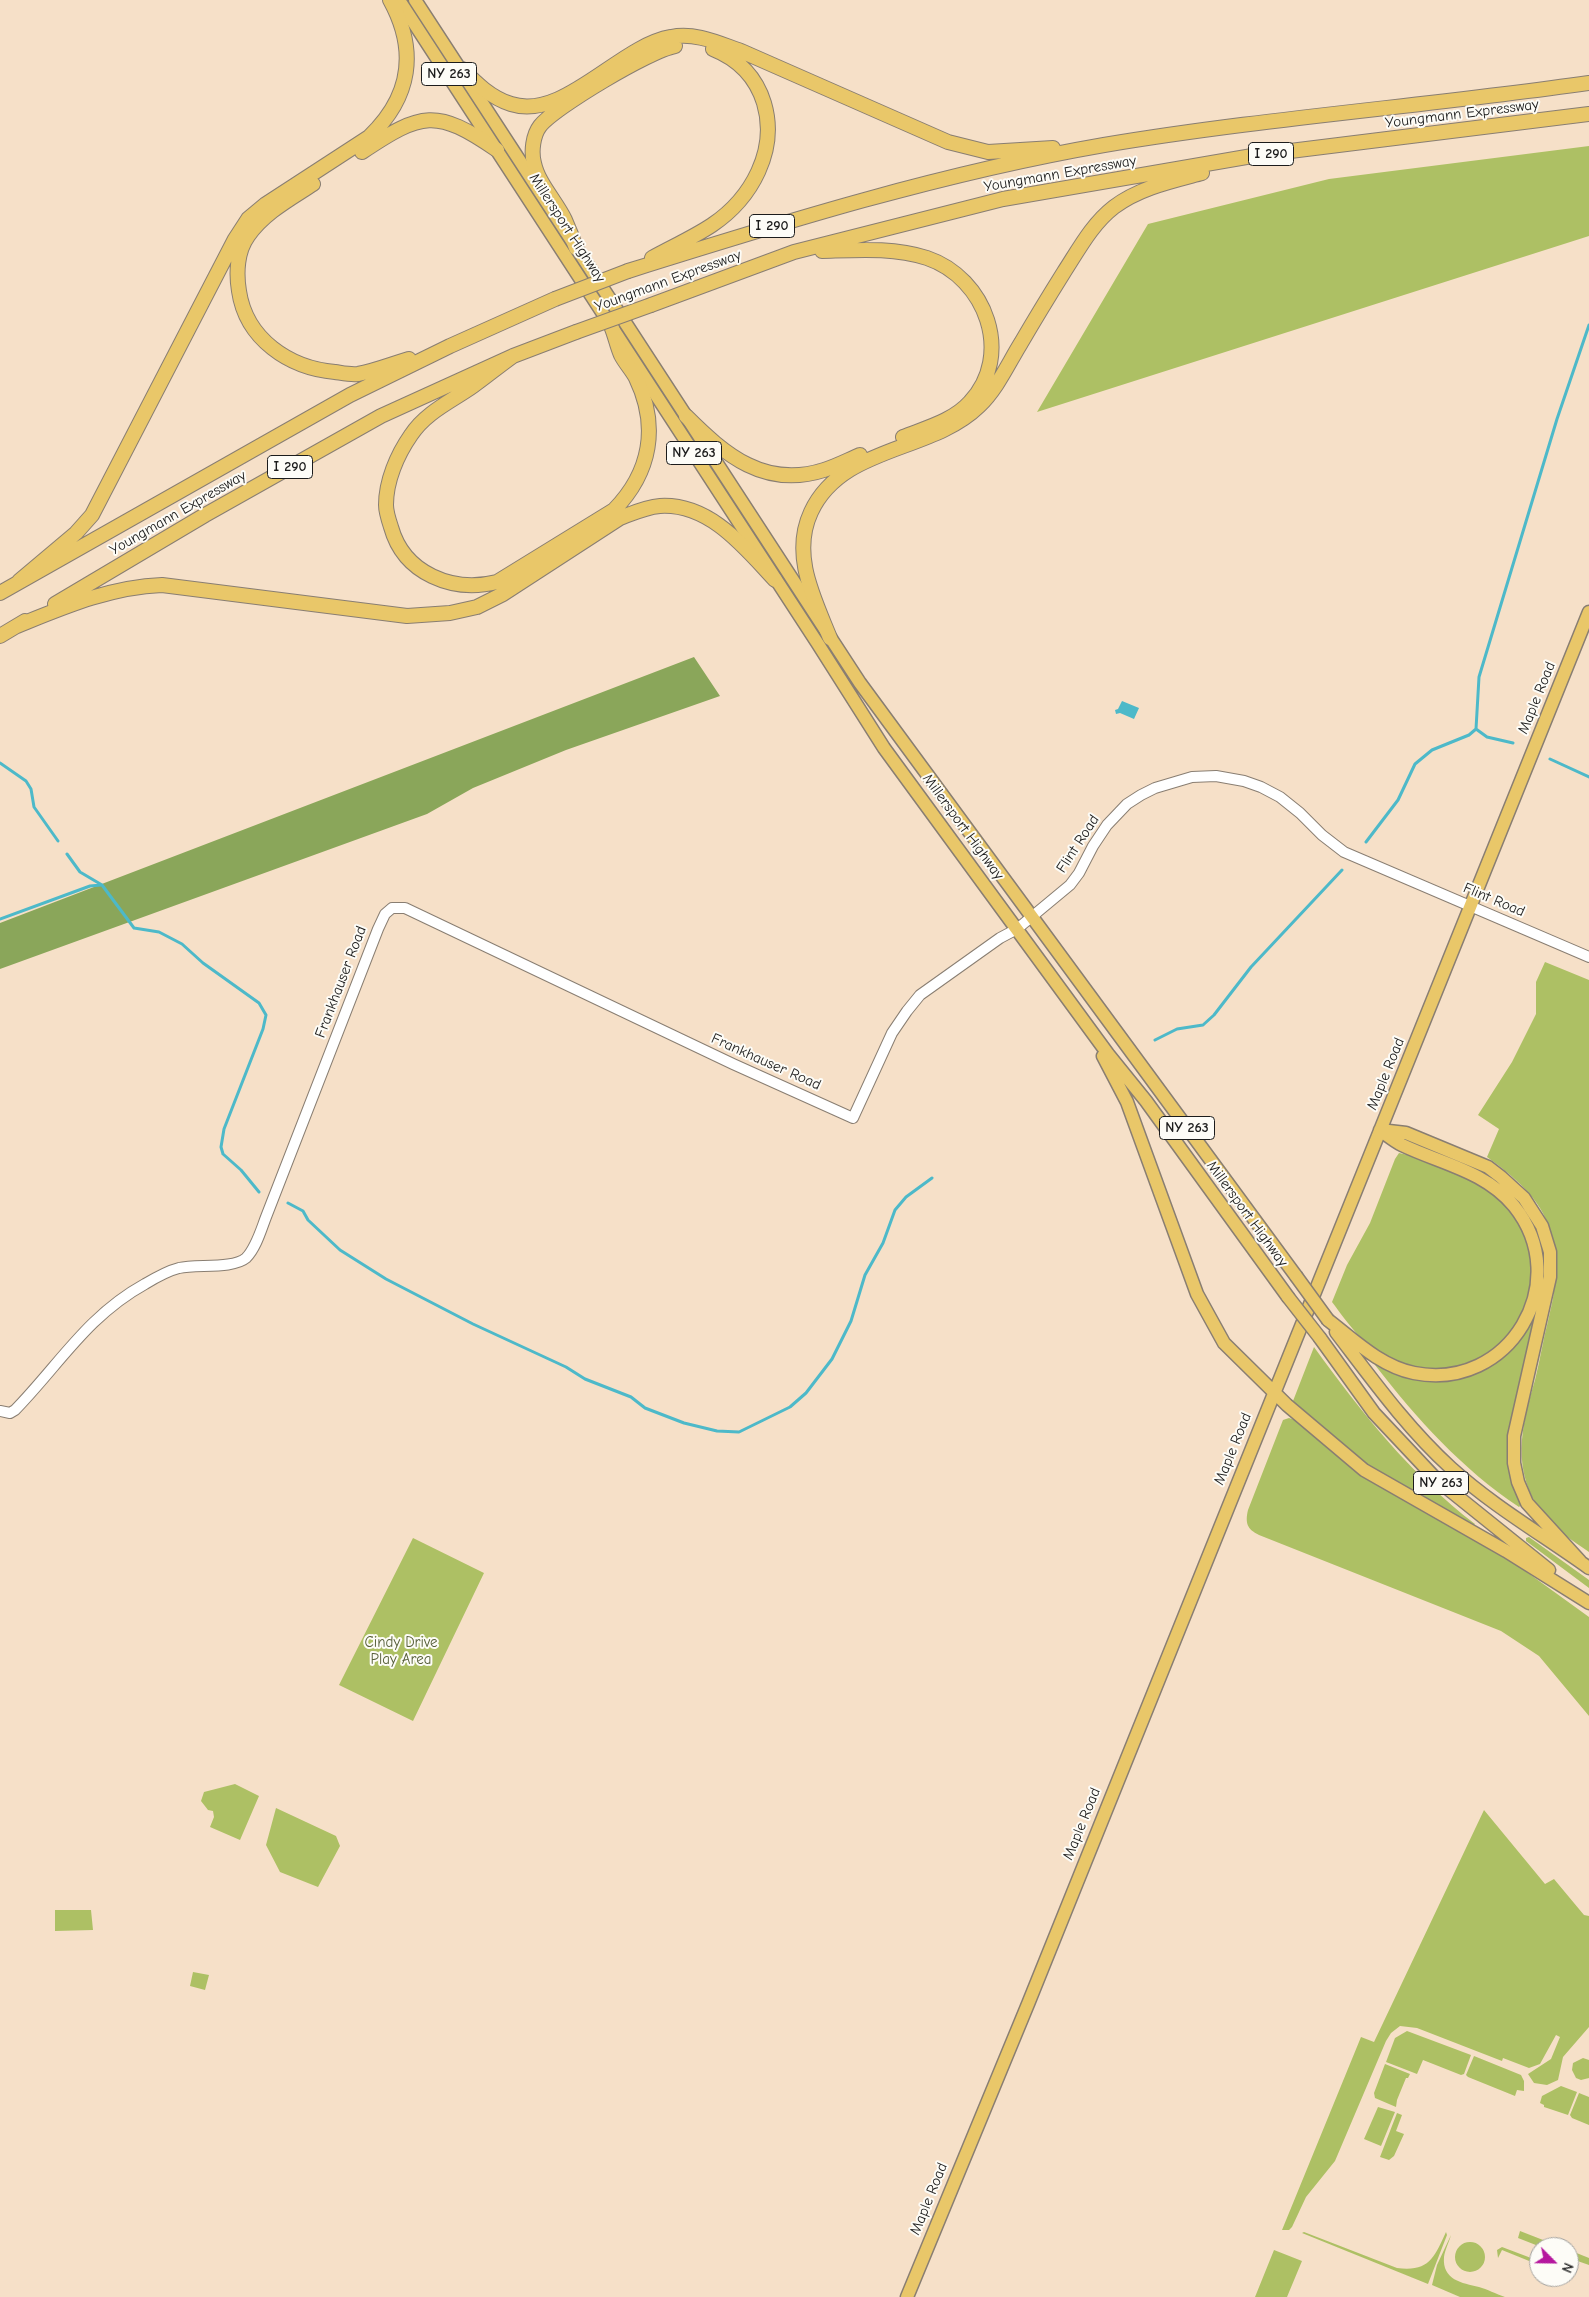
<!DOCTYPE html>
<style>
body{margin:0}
#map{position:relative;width:1589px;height:2297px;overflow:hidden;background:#f6e0c8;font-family:"Comic Neue",sans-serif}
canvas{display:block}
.north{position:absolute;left:1529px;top:2237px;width:50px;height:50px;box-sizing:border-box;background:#fdfcf7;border:1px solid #a3a29f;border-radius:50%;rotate:113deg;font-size:14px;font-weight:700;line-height:20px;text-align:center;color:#1c1c1c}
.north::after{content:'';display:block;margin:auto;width:18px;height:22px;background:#b5179e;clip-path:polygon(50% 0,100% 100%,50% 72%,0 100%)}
</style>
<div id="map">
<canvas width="1589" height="2297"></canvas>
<div class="north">N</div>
</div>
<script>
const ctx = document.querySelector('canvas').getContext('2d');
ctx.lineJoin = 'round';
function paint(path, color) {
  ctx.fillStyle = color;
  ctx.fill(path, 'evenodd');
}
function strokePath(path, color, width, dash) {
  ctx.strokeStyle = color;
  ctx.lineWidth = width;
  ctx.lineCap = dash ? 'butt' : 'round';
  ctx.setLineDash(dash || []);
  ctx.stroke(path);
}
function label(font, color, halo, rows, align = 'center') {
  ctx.font = font + ' "Comic Neue",sans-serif';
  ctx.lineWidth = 4;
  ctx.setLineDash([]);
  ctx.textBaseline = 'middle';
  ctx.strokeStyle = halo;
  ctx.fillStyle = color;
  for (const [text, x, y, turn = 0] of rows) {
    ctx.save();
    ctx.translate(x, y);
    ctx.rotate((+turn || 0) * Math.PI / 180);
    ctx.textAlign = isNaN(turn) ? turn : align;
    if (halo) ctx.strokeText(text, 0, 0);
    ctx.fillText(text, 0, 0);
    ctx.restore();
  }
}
const green = new Path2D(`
 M 1589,146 L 1589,236 L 1037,412 L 1148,224 L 1329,179 Z
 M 1545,962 L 1589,980 L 1589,1552 C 1573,1541 1554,1529 1542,1513 C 1511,1470 1521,1427 1535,1380 C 1540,1360 1543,1340 1548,1321 C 1550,1311 1553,1301 1554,1291 C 1556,1280 1554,1268 1553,1257 C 1552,1249 1552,1239 1550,1231 C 1542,1199 1512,1175 1487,1157 L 1499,1129 L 1478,1115 L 1512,1062 L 1536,1014 L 1536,982 Z
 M 1399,1153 C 1433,1160 1487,1181 1509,1209 C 1579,1295 1479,1412 1378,1352 C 1361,1342 1344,1318 1332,1302 L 1347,1265 L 1370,1223 L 1395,1159 Z
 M 1535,1317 L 1513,1415 L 1522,1504 L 1519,1507 C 1462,1469 1417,1419 1375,1365 L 1376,1364 C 1386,1368 1397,1375 1408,1377 C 1446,1387 1487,1375 1514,1345 C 1522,1337 1527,1325 1535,1317 Z
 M 1314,1347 C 1361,1412 1411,1475 1475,1524 L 1473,1526 L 1364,1464 L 1293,1401 Z
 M 1289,1418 L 1304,1423 L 1303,1427 L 1366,1478 L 1517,1565 L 1589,1617 L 1589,1716 L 1539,1656 L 1501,1631 L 1259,1535 C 1247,1529 1245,1523 1248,1510 L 1283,1420 Z
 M 1529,1537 L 1589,1580 L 1589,1588 L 1526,1541 L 1526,1538 Z
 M 413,1538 L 484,1573 L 413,1721 L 339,1685 Z
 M 235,1784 L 259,1796 L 240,1840 L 210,1827 L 214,1817 L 213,1811 L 208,1810 L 201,1801 L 204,1792 Z
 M 276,1808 L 336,1836 L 340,1846 L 318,1887 L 280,1872 L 266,1845 Z
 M 1484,1810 L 1545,1884 L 1554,1879 L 1584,1915 L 1589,1916 L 1589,2027 L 1563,2057 L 1558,2080 L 1547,2085 L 1534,2083 L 1528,2074 L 1551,2059 L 1560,2037 L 1556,2035 L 1540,2064 L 1529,2068 L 1503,2058 L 1502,2061 L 1417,2028 L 1400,2026 L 1391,2033 L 1386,2041 L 1335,2161 L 1306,2197 L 1292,2227 L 1289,2230 L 1282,2230 L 1361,2037 L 1374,2042 Z
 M 55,1910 L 91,1910 L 93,1930 L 55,1931 Z
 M 193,1972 L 209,1975 L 205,1990 L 190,1986 Z
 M 1407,2031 L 1471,2055 L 1464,2074 L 1461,2075 L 1423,2060 L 1417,2074 L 1386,2062 L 1395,2038 Z
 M 1474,2056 L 1521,2075 L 1524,2081 L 1524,2091 L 1517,2090 L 1515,2096 L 1468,2077 L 1466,2075 Z
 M 1583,2058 L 1589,2060 L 1589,2078 L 1581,2080 L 1576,2078 L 1572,2070 L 1573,2063 Z
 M 1385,2064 L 1410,2074 L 1408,2078 L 1406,2078 L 1397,2100 L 1396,2107 L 1375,2098 L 1374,2093 Z
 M 1561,2086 L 1577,2092 L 1568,2115 L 1544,2107 L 1544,2105 L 1540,2103 L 1542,2096 Z
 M 1579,2093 L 1589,2097 L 1589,2125 L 1572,2118 L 1570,2115 Z
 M 1378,2107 L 1395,2112 L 1381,2146 L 1364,2139 Z
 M 1397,2113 L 1402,2115 L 1396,2131 L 1404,2134 L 1394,2156 L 1389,2160 L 1380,2157 Z
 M 1520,2231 L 1561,2247 L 1541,2247 L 1518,2238 Z
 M 1304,2232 L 1397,2268 C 1429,2272 1434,2258 1446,2232 L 1447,2235 L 1428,2284 L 1302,2233 Z
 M 1451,2235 C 1449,2242 1445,2250 1444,2257 C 1442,2280 1462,2283 1479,2287 C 1487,2289 1496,2294 1505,2297 L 1460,2297 L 1432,2285 L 1437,2265 Z
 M1455 2257a15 15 0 1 1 30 0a15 15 0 1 1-30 0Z
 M 1502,2247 L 1539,2261 L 1539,2265 L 1502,2250 L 1498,2258 L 1497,2250 Z
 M 1274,2250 L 1302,2261 L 1287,2297 L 1255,2297 Z
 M 1569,2250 L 1589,2258 L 1589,2265 L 1569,2258 Z`);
const forest = new Path2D(`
 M 694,657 L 720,696 L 566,750 L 473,788 L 427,814 L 0,969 L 0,923 Z`);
const water = new Path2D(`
 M 1122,701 L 1139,708 L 1134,719 L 1120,713 L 1116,714 L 1115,710 L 1118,709 Z`);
const stream = new Path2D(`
 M 1513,743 L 1487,737 L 1476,729 L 1479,677 L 1557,419 L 1589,325
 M 1550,759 L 1589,777
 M 0,763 L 26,781 L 31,789 L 34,807 L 58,841
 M 1366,842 L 1398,800 L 1415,764 L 1432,750 L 1469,735 L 1476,729
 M 67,854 L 80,872 L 102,885 L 134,928 L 159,932 L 182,944 L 203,963 L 259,1003 L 266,1015 L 263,1029 L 224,1129 L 221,1147 L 223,1154 L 241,1170 L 259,1192
 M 0,919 L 90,886 L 101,885
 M 1155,1040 L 1177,1029 L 1203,1025 L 1214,1015 L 1251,967 L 1342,870
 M 288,1203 L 303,1211 L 308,1220 L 340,1250 L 386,1279 L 473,1324 L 566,1367 L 585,1379 L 631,1397 L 645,1408 L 684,1423 L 717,1431 L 739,1432 L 790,1407 L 806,1393 L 832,1359 L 851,1321 L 865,1275 L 883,1243 L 895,1210 L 906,1197 L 932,1178`);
const minor = new Path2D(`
 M 0,1411 L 10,1413 L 15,1410 C 59,1365 87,1316 145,1284 C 155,1278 167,1271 179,1268 C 197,1264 233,1269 246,1258 C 256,1248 261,1230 266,1217 L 378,929 L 385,914 L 392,908 L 405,908 L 733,1064 L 853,1118 L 892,1033 L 907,1011 L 920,995 L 1000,938 L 1017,929 L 1070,885 L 1079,873 L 1093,846 L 1107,825 L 1127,804 L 1141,795 L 1155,788 L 1192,777 L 1216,776 L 1244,781 L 1261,787 L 1280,797 L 1300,813 L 1322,835 L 1344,852 L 1589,957`);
const major = new Path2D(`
 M 399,0 L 818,644 L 884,748 L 1108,1054 L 1146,1101 L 1288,1297
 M 415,0 L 860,683 L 1296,1276
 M 1103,1056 L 1127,1102 L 1197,1294 L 1224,1343 L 1287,1405 L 1364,1470 L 1506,1551 L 1589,1603
 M 1380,1130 L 1406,1133 L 1488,1167 L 1501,1177 L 1524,1198 L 1542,1226 L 1550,1252 L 1550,1277 L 1514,1436 L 1514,1463 L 1518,1482 L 1527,1503 L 1580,1561
 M 1328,1320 C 1354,1340 1380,1366 1414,1373 C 1509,1392 1575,1282 1514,1206 C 1485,1171 1442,1164 1402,1145 C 1394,1141 1387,1135 1380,1130
 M 1336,1332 C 1372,1379 1407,1428 1451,1468 C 1493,1506 1543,1535 1589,1568
 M 1320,1338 L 1374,1413 L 1437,1480 L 1549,1570
 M 907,2297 L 1028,2004 L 1589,612`);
const highway = new Path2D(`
 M 462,69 C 476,83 491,98 511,104 C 564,121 619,46 671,37 C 695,32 718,43 741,51 L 948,142 L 988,152 L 1053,148
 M 362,152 C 422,112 436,108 497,150
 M 313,184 C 290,199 264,213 248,236 C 237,251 236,273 239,291 C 246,339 289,368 335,372 C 342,373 351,375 358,374 C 375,371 392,364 409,359
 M 576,248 C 573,239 569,229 565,220 C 556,201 538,183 534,163 C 531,152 533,135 540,126 C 555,107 651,50 675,46
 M 822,251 C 857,250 893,247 927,258 C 986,278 1014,355 970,402 C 953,421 926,428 903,437
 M 652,258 C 672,247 694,237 712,225 C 752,198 778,150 764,103 C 756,77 738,59 713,49
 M 628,271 C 784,222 942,173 1104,145 C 1265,118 1428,106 1589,83
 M 651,305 L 794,252 L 1003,199 L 1258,155 L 1589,114
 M 513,356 C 499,366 487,376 473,386 C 452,401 426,412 411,435 C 397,455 386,481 386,505 C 386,512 389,521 391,527 C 404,574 453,593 497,582 L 614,510 C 651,472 659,426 636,378 C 632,370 625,363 621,355 C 617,346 615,335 611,326
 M 686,416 C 725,455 765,489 824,470 C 837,466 848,460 860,455
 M 19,581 L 76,533 L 92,515 L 235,239 L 248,219 L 266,204 L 369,137 C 411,97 418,51 390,0
 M 0,593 L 350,395 L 450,346 L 555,299
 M 55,604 L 205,515 L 381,416 L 513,356 L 576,332
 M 17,626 C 64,607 110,587 162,585 L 407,616 L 450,613 L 477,607 L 503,594 L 620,518 C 633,513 646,507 660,506 C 710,503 745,548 775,580
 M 0,636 L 25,621
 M 830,638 C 814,598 791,555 811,512 C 842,445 931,453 979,406 C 997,389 1008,364 1021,343 C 1035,319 1049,296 1064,272 C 1079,249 1092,224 1114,207 C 1139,188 1172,181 1202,173`);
const majorBridge = new Path2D(`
 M 1296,1276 L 1328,1320
 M 1288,1297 L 1320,1338`);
const highwayBridge = new Path2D(`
 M 555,299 L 628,271
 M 576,332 L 651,305`);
const shields = [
 [449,74,55],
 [1271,154,45],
 [772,226,45],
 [694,453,55],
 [290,467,45],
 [1187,1128,55],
 [1441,1483,55]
];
const shieldNames = [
 ["NY 263",449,74],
 ["I 290",1271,154],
 ["I 290",772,226],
 ["NY 263",694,453],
 ["I 290",290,467],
 ["NY 263",1187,1128],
 ["NY 263",1441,1483]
];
const streetNames = [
 ["Youngmann Expressway",1462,114,-7],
 ["Youngmann Expressway",1060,174,-10],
 ["Millersport Highway",567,228,57],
 ["Youngmann Expressway",668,281,-20],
 ["Youngmann Expressway",178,513,-30],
 ["Maple Road",1537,698,-68],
 ["Millersport Highway",963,827,54],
 ["Flint Road",1078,844,-57],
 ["Flint Road",1494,900,23],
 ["Frankhauser Road",341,982,-69],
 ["Frankhauser Road",766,1062,24],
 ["Maple Road",1386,1074,-68],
 ["Millersport Highway",1247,1214,54],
 ["Maple Road",1233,1449,-68],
 ["Maple Road",1082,1824,-68],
 ["Maple Road",929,2199,-68]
];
const parkNames = [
 ["Cindy Drive",401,1643],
 ["Play Area",401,1660]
];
paint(green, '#adc064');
paint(forest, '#8aa65a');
paint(water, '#4db9c9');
strokePath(stream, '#4db9c9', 3);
strokePath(minor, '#897e72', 12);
strokePath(major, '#897e72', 15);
strokePath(highway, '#897e72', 16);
strokePath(minor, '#fff', 10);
strokePath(major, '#e9c769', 12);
strokePath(highway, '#e9c769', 14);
strokePath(majorBridge, '#897e72', 15, []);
strokePath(highwayBridge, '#897e72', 16, []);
strokePath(majorBridge, '#e9c769', 12);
strokePath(highwayBridge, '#e9c769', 14);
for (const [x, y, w] of shields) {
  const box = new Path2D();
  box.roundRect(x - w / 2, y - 11.5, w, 23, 4);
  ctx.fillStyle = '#fdfcf7';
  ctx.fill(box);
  strokePath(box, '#1c1c1c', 1);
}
label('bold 14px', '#1c1c1c', null, shieldNames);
label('15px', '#1c1c1c', '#fdfcf7', streetNames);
label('15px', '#565e39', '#fdfcf7', parkNames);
</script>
